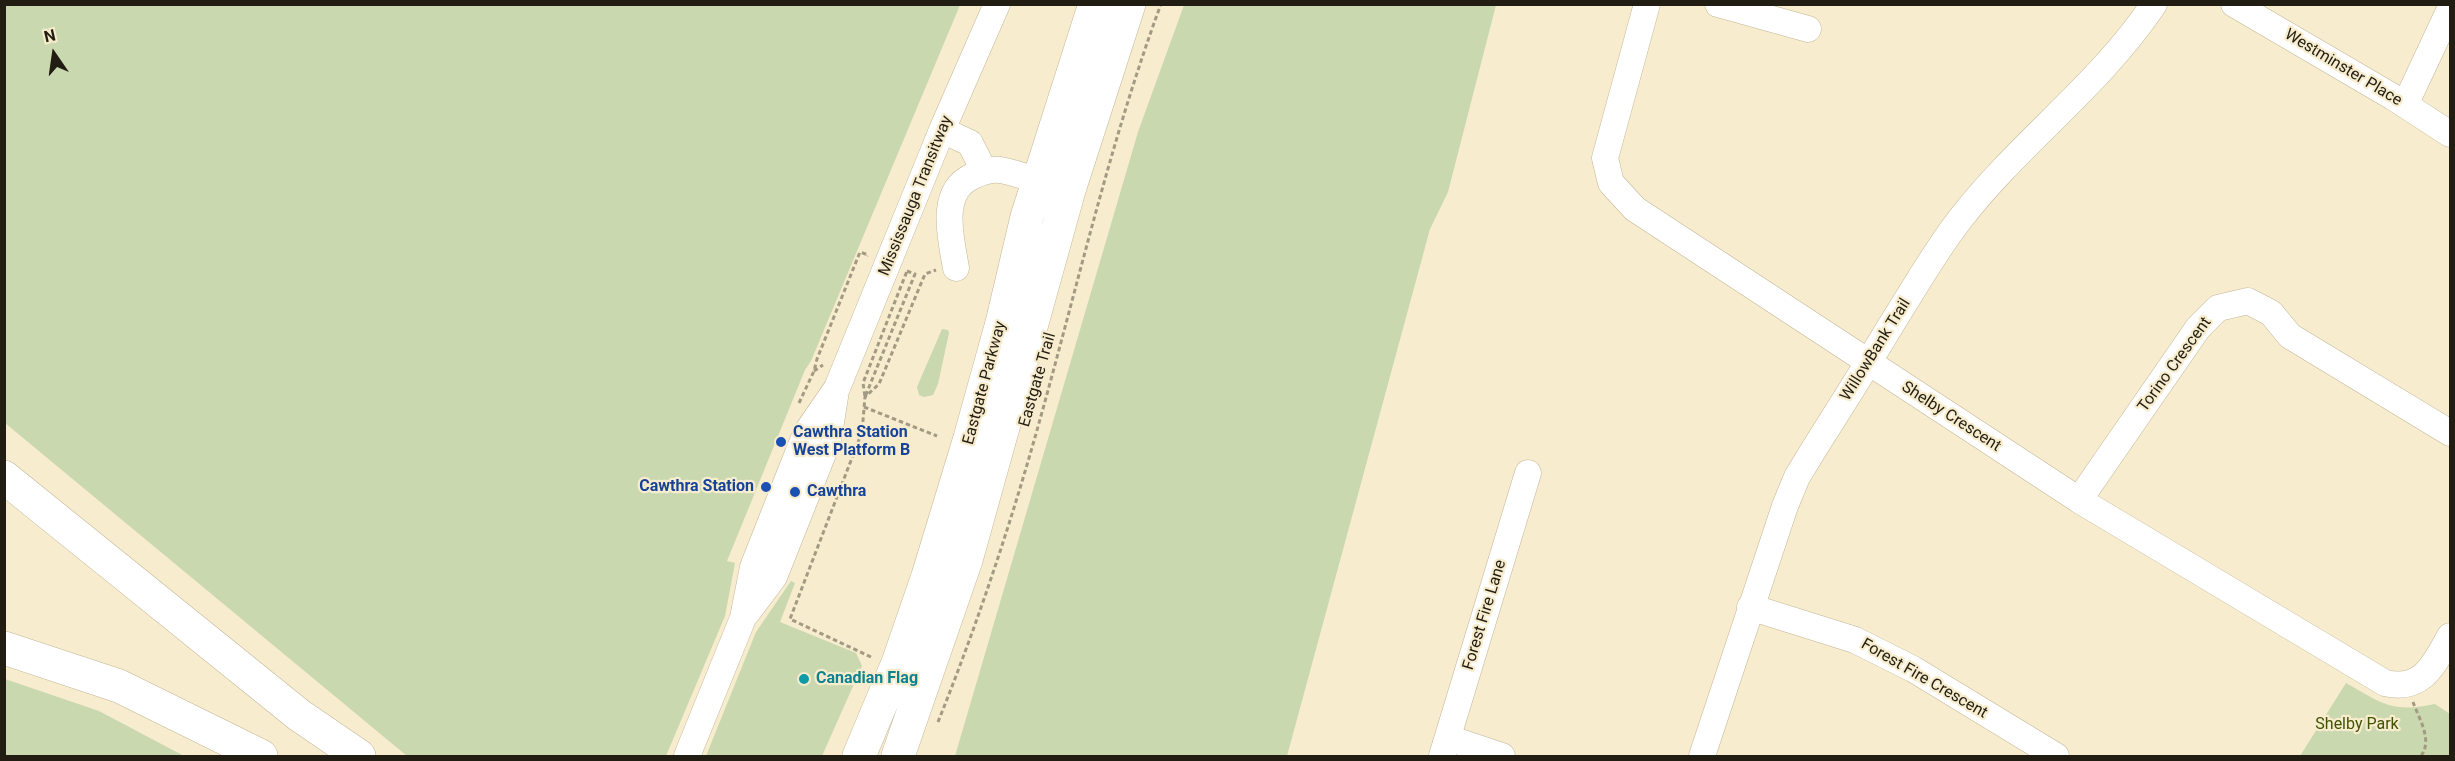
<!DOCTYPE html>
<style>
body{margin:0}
#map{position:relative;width:2455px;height:761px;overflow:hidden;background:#f7eccd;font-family:Roboto,sans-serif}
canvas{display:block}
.frame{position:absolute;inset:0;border:6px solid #221d12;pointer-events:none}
.north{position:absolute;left:24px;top:24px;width:60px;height:60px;-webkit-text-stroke:4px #f7eccd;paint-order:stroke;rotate:347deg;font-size:16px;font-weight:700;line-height:24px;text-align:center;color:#221d12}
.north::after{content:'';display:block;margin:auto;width:21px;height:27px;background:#221d12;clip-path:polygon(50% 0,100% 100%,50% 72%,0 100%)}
</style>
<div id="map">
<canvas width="2455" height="761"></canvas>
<div class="frame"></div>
<div class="north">N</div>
</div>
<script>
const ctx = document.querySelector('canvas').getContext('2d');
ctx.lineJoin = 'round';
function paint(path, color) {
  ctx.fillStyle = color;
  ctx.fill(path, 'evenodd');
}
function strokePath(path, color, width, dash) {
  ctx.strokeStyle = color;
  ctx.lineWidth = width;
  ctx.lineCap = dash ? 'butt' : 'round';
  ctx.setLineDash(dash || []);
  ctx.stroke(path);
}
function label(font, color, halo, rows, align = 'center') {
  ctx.font = font + ' Roboto,sans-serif';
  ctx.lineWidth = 4.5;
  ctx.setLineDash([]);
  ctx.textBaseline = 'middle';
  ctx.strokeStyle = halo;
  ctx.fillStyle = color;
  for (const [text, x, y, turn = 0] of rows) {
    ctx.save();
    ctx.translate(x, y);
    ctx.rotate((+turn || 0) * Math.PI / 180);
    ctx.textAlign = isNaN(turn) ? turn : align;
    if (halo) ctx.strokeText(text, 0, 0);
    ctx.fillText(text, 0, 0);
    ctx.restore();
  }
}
const green = new Path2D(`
 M 4,5 L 960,5 L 811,361 L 805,370 L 727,561 L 735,563 L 725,616 L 666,756 L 407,756 L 5,423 Z
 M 1184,5 L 1496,5 L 1448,192 L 1430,229 L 1287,756 L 955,756 L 1138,132 Z
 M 942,329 L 948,330 L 949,333 L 938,384 L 933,395 L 924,397 L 919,395 L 917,387 Z
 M 791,581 L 795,583 L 780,622 L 856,653 L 862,666 L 822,756 L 706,756 L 756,632 Z
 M 5,679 L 99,711 L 184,756 L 5,756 Z
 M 2346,683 C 2383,704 2392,713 2435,704 L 2450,714 L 2450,756 L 2300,756 Z`);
const path = new Path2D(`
 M 907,271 L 915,274 L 865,397 L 863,383 Z
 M 814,371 L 823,365
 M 799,403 L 814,371 L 817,359 L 860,252 L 868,255 L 867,256
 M 864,407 L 937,436
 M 871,657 L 790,619 L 862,432 L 865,397 L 879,384 L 925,274 L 936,270
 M 2413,702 C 2419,719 2433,740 2421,756
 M 938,722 C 981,615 1017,505 1047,394 C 1083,263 1114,131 1161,4`);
const minor = new Path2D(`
 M 1647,4 L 1605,158 L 1611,183 L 1635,209 L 2079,500 L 2385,683 C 2423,692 2434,664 2450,636
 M 1718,4 L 1808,29
 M 2234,4 L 2393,97 L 2450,134
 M 2405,105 L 2450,9
 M 942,130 L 970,143 L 984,171
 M 956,268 C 951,239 938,191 973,176 C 982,172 991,169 1000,170 C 1018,173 1037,181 1054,186
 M 2079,500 L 2198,328 L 2218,308 L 2248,301 L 2271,313 L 2290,336 L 2450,433
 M 1750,607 L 1855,640 L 1913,669 L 2056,756
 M 747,613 L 774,577 L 828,441 L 835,397
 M 1448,738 L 1502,756
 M 687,756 L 743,618 L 753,567 L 806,433 L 837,388 L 942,130 L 997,4
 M 1442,756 L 1528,473
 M 1702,756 L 1785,506 L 1797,477 L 1814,449 C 1840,408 1866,367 1891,325 C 1914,289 1935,251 1961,218 C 2020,142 2100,85 2154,4`);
const major = new Path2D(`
 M 859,756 L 898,663 L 928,576 L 970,438 L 1002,323 L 1027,217 L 1095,4
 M 898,756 L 966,560 L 1069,190 L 1129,4`);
const highway = new Path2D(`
 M 4,477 L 299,715 L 359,756
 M 4,648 L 119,686 L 261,756`);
const markers = [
 [781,442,6,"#1a4fb4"],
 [766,487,6,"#1a4fb4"],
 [795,492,6,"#1a4fb4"],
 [804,679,6,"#0f9aa8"]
];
const streetNames = [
 ["Westminster Place",2343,68,31],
 ["Mississauga Transitway",916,196,-68],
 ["WillowBank Trail",1876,350,-58],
 ["Torino Crescent",2175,365,-54],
 ["Eastgate Trail",1038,380,-74],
 ["Eastgate Parkway",985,383,-75],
 ["Shelby Crescent",1951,417,33],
 ["Forest Fire Lane",1485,615,-73],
 ["Forest Fire Crescent",1924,679,30]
];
const transitNames = [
 ["Cawthra Station",793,433],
 ["West Platform B",793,451],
 ["Cawthra Station",754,487,"right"],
 ["Cawthra",807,492]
];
const cultureNames = [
 ["Canadian Flag",816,679]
];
const parkNames = [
 ["Shelby Park",2357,725]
];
paint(green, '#c9d8af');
strokePath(minor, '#c2b699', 27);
strokePath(major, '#c2b699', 34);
strokePath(highway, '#c2b699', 34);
strokePath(path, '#a29a83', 3, [4.5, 3]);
strokePath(minor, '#fff', 26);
strokePath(major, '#fff', 33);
strokePath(highway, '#fff', 33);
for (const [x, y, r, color] of markers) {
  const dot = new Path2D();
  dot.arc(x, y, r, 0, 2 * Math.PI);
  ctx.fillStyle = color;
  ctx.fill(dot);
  strokePath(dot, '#f7eccd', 2);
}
label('16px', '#221d12', '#f7eccd', streetNames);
label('bold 16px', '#164399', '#f7eccd', transitNames, 'left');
label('bold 16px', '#0d838f', '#f7eccd', cultureNames, 'left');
label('16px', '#405303', '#f7eccd', parkNames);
</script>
